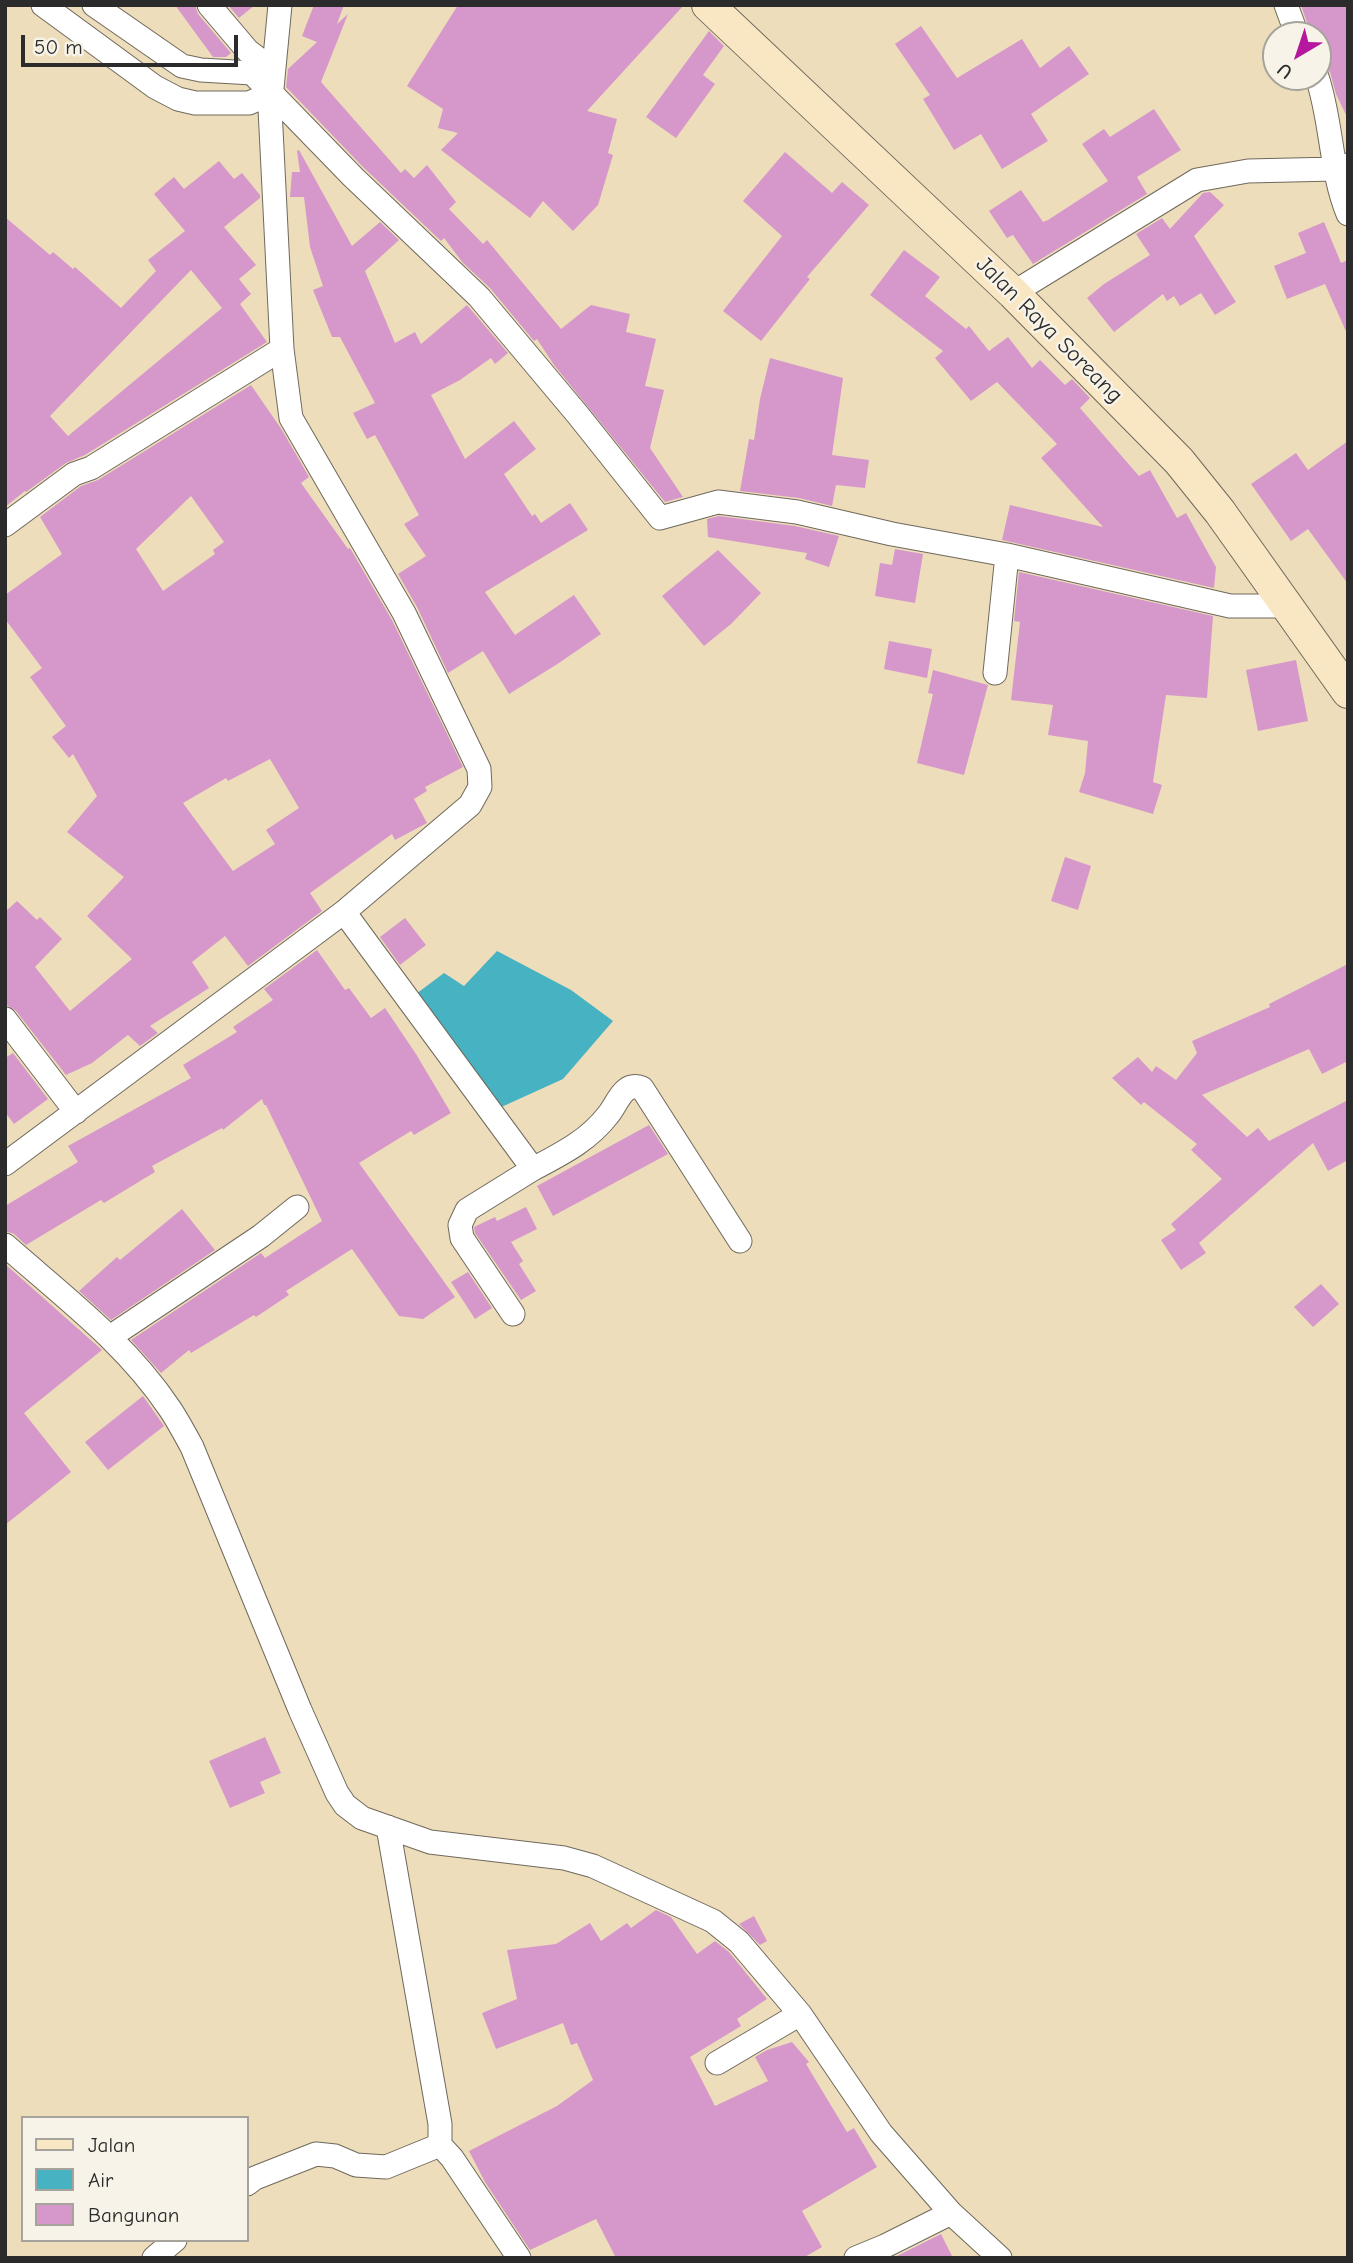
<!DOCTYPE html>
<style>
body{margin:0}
#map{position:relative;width:1353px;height:2263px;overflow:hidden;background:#edddba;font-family:"Comic Neue",sans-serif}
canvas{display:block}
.frame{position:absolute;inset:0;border:7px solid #2b2b2b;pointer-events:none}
.legend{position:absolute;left:21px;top:2116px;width:228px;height:126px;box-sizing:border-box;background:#f7f3e8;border:2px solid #a5a39c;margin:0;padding:9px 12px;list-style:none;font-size:21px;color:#2b2b2b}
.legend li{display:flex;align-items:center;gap:14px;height:35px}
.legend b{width:35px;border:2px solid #a5a39c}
.north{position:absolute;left:1262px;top:21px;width:70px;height:70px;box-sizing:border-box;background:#f7f3e8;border:2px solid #a5a39c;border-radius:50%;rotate:219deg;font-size:19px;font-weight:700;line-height:28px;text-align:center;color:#2b2b2b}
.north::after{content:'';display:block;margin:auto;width:24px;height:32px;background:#b5179e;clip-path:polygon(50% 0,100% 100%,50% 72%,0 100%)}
.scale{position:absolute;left:21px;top:35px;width:217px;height:32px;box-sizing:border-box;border:4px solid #2b2b2b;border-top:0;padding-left:9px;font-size:21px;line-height:24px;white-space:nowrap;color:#2b2b2b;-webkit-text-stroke:5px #f7f3e8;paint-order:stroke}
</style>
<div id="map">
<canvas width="1353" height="2263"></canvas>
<div class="frame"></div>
<ul class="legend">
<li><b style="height:9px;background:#f9e7c3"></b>Jalan</li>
<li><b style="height:19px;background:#46b2c2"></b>Air</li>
<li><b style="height:19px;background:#d698cb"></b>Bangunan</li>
</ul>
<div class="north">U</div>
<div class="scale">50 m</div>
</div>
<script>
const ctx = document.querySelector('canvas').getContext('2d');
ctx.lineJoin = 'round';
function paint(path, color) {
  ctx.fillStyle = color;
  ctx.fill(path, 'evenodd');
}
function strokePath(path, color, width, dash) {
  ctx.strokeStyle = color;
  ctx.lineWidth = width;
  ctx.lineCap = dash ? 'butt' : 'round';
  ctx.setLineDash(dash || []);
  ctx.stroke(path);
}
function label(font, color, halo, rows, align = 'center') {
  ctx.font = font + ' "Comic Neue",sans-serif';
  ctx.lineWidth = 5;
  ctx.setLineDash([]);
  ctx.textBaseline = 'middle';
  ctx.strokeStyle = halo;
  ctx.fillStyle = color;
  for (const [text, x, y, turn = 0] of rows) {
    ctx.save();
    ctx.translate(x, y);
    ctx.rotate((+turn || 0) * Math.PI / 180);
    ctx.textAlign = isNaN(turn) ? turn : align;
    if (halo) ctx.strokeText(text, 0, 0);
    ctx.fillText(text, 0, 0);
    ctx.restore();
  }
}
const water = new Path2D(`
 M 497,951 L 571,990 L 613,1021 L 563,1079 L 497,1109 L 412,997 L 444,973 L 464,986 Z`);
const building = new Path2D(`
 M 175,5 L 195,5 L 198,14 L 231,53 L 226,57 L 213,57 Z
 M 228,5 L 255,5 L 239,18 Z
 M 314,5 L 344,5 L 337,24 L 348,14 L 321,82 L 401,173 L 405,169 L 414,178 L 427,165 L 456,202 L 449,209 L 483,244 L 487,240 L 561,329 L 591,305 L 630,314 L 626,332 L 656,339 L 645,386 L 664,390 L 650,448 L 683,497 L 665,502 L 554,365 L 537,339 L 534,341 L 490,288 L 463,263 L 444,238 L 441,241 L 363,167 L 286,87 L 288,69 L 317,42 L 302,36 Z
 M 458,5 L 684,5 L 587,111 L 617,119 L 608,153 L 613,155 L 598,205 L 573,231 L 543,201 L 530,218 L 441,150 L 458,133 L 438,128 L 443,109 L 407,86 Z
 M 1301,5 L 1348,5 L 1348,119 L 1336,94 L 1330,72 L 1323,65 L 1318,55 L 1318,35 L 1311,35 Z
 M 921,26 L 957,78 L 1022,39 L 1040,68 L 1069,46 L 1089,74 L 1031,114 L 1048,141 L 1002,169 L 981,134 L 954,150 L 923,99 L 930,95 L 895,44 Z
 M 709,31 L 724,46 L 703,75 L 715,84 L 676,138 L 646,117 Z
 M 1154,109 L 1181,150 L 1137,177 L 1147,194 L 1033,264 L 1013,235 L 1007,238 L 989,211 L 1021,190 L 1043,222 L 1048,220 L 1108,181 L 1082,144 L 1104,129 L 1110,137 Z
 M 299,150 L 352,246 L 380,222 L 399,240 L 365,271 L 395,343 L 415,332 L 421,344 L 467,305 L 508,353 L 495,364 L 491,358 L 460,380 L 431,395 L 465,459 L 514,421 L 536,449 L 504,474 L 532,516 L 535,514 L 541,523 L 570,503 L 588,530 L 485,592 L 515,635 L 574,595 L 601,634 L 559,663 L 509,694 L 483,651 L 448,673 L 417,607 L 398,574 L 426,556 L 404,524 L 419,515 L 375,435 L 367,439 L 353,413 L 375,403 L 340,337 L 332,337 L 313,290 L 323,286 L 310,247 L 304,197 L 290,197 L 292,172 L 300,172 L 297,151 Z
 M 785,152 L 832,193 L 842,182 L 869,205 L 807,277 L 810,279 L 761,341 L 723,311 L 782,236 L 743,201 Z
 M 219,161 L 234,179 L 242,173 L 260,195 L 260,198 L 224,227 L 256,265 L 239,279 L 251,294 L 240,304 L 267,342 L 85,455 L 66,463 L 26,492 L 25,491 L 5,507 L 5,217 L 50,255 L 53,252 L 73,269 L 75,267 L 121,308 L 156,271 L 148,260 L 185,231 L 154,194 L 174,177 L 184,189 ZM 191,270 L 222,308 L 68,436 L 50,416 Z
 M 1210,192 L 1224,205 L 1194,236 L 1236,302 L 1215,315 L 1201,293 L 1180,306 L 1174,296 L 1167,301 L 1163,294 L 1114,332 L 1087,298 L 1104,284 L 1150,255 L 1136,234 L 1162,218 L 1170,229 L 1203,193 Z
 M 1324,222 L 1341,263 L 1348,260 L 1348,336 L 1325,284 L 1287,299 L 1274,266 L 1306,253 L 1298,233 Z
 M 904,250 L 940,277 L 925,296 L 966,329 L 969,326 L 989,351 L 1008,337 L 1032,368 L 1040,360 L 1065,385 L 1072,379 L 1090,398 L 1080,408 L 1139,476 L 1150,470 L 1177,518 L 1186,513 L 1216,567 L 1214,588 L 1002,540 L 1010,505 L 1103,527 L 1041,458 L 1057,444 L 997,382 L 971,401 L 935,358 L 943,351 L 870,295 Z
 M 770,358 L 843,378 L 832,455 L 869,460 L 865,488 L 836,485 L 832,506 L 799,498 L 740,491 L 749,439 L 754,440 L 760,399 Z
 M 251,385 L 282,430 L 309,477 L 301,483 L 348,549 L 350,548 L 392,620 L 463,767 L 425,787 L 427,791 L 414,799 L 427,823 L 395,840 L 392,834 L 310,893 L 322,911 L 248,966 L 225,936 L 192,962 L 209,988 L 150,1026 L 158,1033 L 140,1046 L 128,1035 L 92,1063 L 66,1075 L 16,1011 L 5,1004 L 5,912 L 17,901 L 37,920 L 40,917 L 62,939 L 35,967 L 70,1011 L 132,959 L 87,916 L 124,877 L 67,832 L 97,796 L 73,754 L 69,758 L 52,737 L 66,726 L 30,677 L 42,668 L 5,619 L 5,595 L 62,554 L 40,517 L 81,486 L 98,480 ZM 191,496 L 224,542 L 213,550 L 215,554 L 163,591 L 136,549 ZM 270,759 L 299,808 L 266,830 L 275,844 L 233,871 L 183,803 L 226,778 L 228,781 Z
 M 1348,441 L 1348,584 L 1308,529 L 1291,541 L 1251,484 L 1296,453 L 1308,470 Z
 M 719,516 L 795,526 L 839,536 L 829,567 L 805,559 L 807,553 L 708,537 L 707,519 Z
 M 895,549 L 923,554 L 915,603 L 875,596 L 880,563 L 892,565 Z
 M 718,550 L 761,593 L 731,624 L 704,646 L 662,596 Z
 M 1019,572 L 1213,616 L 1207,698 L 1166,695 L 1153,782 L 1162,785 L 1153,814 L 1079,792 L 1085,773 L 1088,741 L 1048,735 L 1053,705 L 1011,700 L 1020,622 L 1014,621 Z
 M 889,641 L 932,649 L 927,678 L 884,669 Z
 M 1296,660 L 1308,721 L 1258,731 L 1246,670 Z
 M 933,670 L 988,685 L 964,775 L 917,763 L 933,694 L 928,693 Z
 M 1065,857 L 1091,866 L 1078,910 L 1051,901 Z
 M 405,918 L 426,945 L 400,965 L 380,937 Z
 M 317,950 L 345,990 L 349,988 L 371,1018 L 385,1008 L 416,1054 L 451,1113 L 414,1135 L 411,1131 L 359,1163 L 455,1297 L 423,1319 L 399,1316 L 352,1249 L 286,1291 L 289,1295 L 256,1317 L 254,1315 L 191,1353 L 189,1350 L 161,1373 L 131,1340 L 261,1253 L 265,1258 L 322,1221 L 266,1105 L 264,1105 L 262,1099 L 223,1130 L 222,1128 L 152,1166 L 155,1172 L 104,1203 L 101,1200 L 26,1245 L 14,1234 L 5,1231 L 5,1206 L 78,1162 L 68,1146 L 191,1078 L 183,1065 L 237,1032 L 233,1027 L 273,1000 L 264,989 Z
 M 1348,964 L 1348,1061 L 1322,1074 L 1309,1049 L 1202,1095 L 1247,1137 L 1258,1128 L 1269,1141 L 1348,1100 L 1348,1160 L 1328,1171 L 1313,1143 L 1199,1243 L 1206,1253 L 1181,1270 L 1161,1240 L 1176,1230 L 1171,1224 L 1222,1179 L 1191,1150 L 1197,1144 L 1144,1102 L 1141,1105 L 1112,1078 L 1138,1057 L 1152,1072 L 1156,1066 L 1176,1080 L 1197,1053 L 1192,1041 L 1270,1007 L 1269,1004 Z
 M 13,1053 L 48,1099 L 14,1124 L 5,1112 L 5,1058 Z
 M 649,1125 L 668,1154 L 553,1216 L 537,1186 Z
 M 526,1207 L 537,1229 L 511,1242 L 523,1261 L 519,1264 L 536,1291 L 521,1300 L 475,1233 L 474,1227 L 495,1217 L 497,1221 Z
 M 182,1209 L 215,1250 L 111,1320 L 79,1291 L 117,1257 L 120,1260 Z
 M 5,1264 L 102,1350 L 24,1413 L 71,1472 L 5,1525 Z
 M 468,1272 L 492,1308 L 475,1319 L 451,1282 Z
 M 1321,1284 L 1339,1304 L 1313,1327 L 1294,1307 Z
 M 143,1396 L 164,1426 L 108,1470 L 85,1442 Z
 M 265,1737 L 281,1773 L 260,1782 L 265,1793 L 230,1808 L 209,1761 Z
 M 656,1910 L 671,1917 L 697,1954 L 715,1941 L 729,1952 L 767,1999 L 737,2019 L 741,2026 L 690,2057 L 715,2106 L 768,2081 L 755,2057 L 767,2050 L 792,2042 L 809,2062 L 806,2064 L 847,2132 L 854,2128 L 877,2167 L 802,2211 L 822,2247 L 803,2258 L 616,2258 L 596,2219 L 530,2250 L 485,2182 L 469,2151 L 557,2106 L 593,2080 L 577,2043 L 571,2045 L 563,2023 L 496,2049 L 482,2013 L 517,1999 L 507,1950 L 556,1944 L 590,1923 L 601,1941 L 627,1923 L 631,1928 Z
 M 754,1916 L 767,1941 L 760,1945 L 739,1924 Z
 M 941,2234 L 953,2258 L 893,2258 Z`);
const minor = new Path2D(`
 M 43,5 L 155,87 L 178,99 L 195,103 L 249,103 L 272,93
 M 94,5 L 182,66 L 201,70 L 252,73 L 353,177 L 479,297 L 578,415 L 660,518 L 718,502 L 797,512 L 892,534 L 1007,555 L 1230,606 L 1289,606
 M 209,5 L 248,51 L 273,70
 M 1286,5 L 1297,35
 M 1317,77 C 1332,121 1330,170 1348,214
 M 1013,293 L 1197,180 L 1248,171 L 1335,169 L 1348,165
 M 5,525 L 74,474 L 91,468 L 282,349
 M 995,673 L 1007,555
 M 344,912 L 533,1169 L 467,1210 L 460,1225 L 462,1238 L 513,1314
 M 5,1019 L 76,1112
 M 5,1164 L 344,912 L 470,805 L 480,787 L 479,769 L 404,613 L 291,418 L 282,349 L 270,109 L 280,5
 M 533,1169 C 561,1154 588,1141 608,1115 C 618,1103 623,1081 642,1088 L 740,1241
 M 5,1245 C 63,1296 127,1344 170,1409 C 178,1421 185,1434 192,1447 L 300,1710 L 337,1793 L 345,1805 L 362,1818 L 430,1842 L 564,1858 L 593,1866 L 713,1921 L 739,1942 L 800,2014 L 881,2133 L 951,2213 L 1000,2258
 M 110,1337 L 261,1236 L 297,1207
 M 717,2063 L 800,2014
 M 440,2145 L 452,2158 L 519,2258
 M 247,2184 L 255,2178 L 316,2154 L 335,2156 L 356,2165 L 386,2167 L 440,2145 L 440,2124 L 388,1827
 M 154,2258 L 175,2240
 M 856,2258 L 885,2246 L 951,2213`);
const secondary = new Path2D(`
 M 708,5 L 1013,293 L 1179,461 L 1220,512 L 1348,692`);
const streetNames = [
 ["Jalan Raya Soreang",1049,330,45]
];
paint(water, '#46b2c2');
paint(building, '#d698cb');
strokePath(minor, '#6f695d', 25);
strokePath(secondary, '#6f695d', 34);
strokePath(minor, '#fff', 23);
strokePath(secondary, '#f9e7c3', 32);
label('23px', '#2b2b2b', '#f7f3e8', streetNames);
</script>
